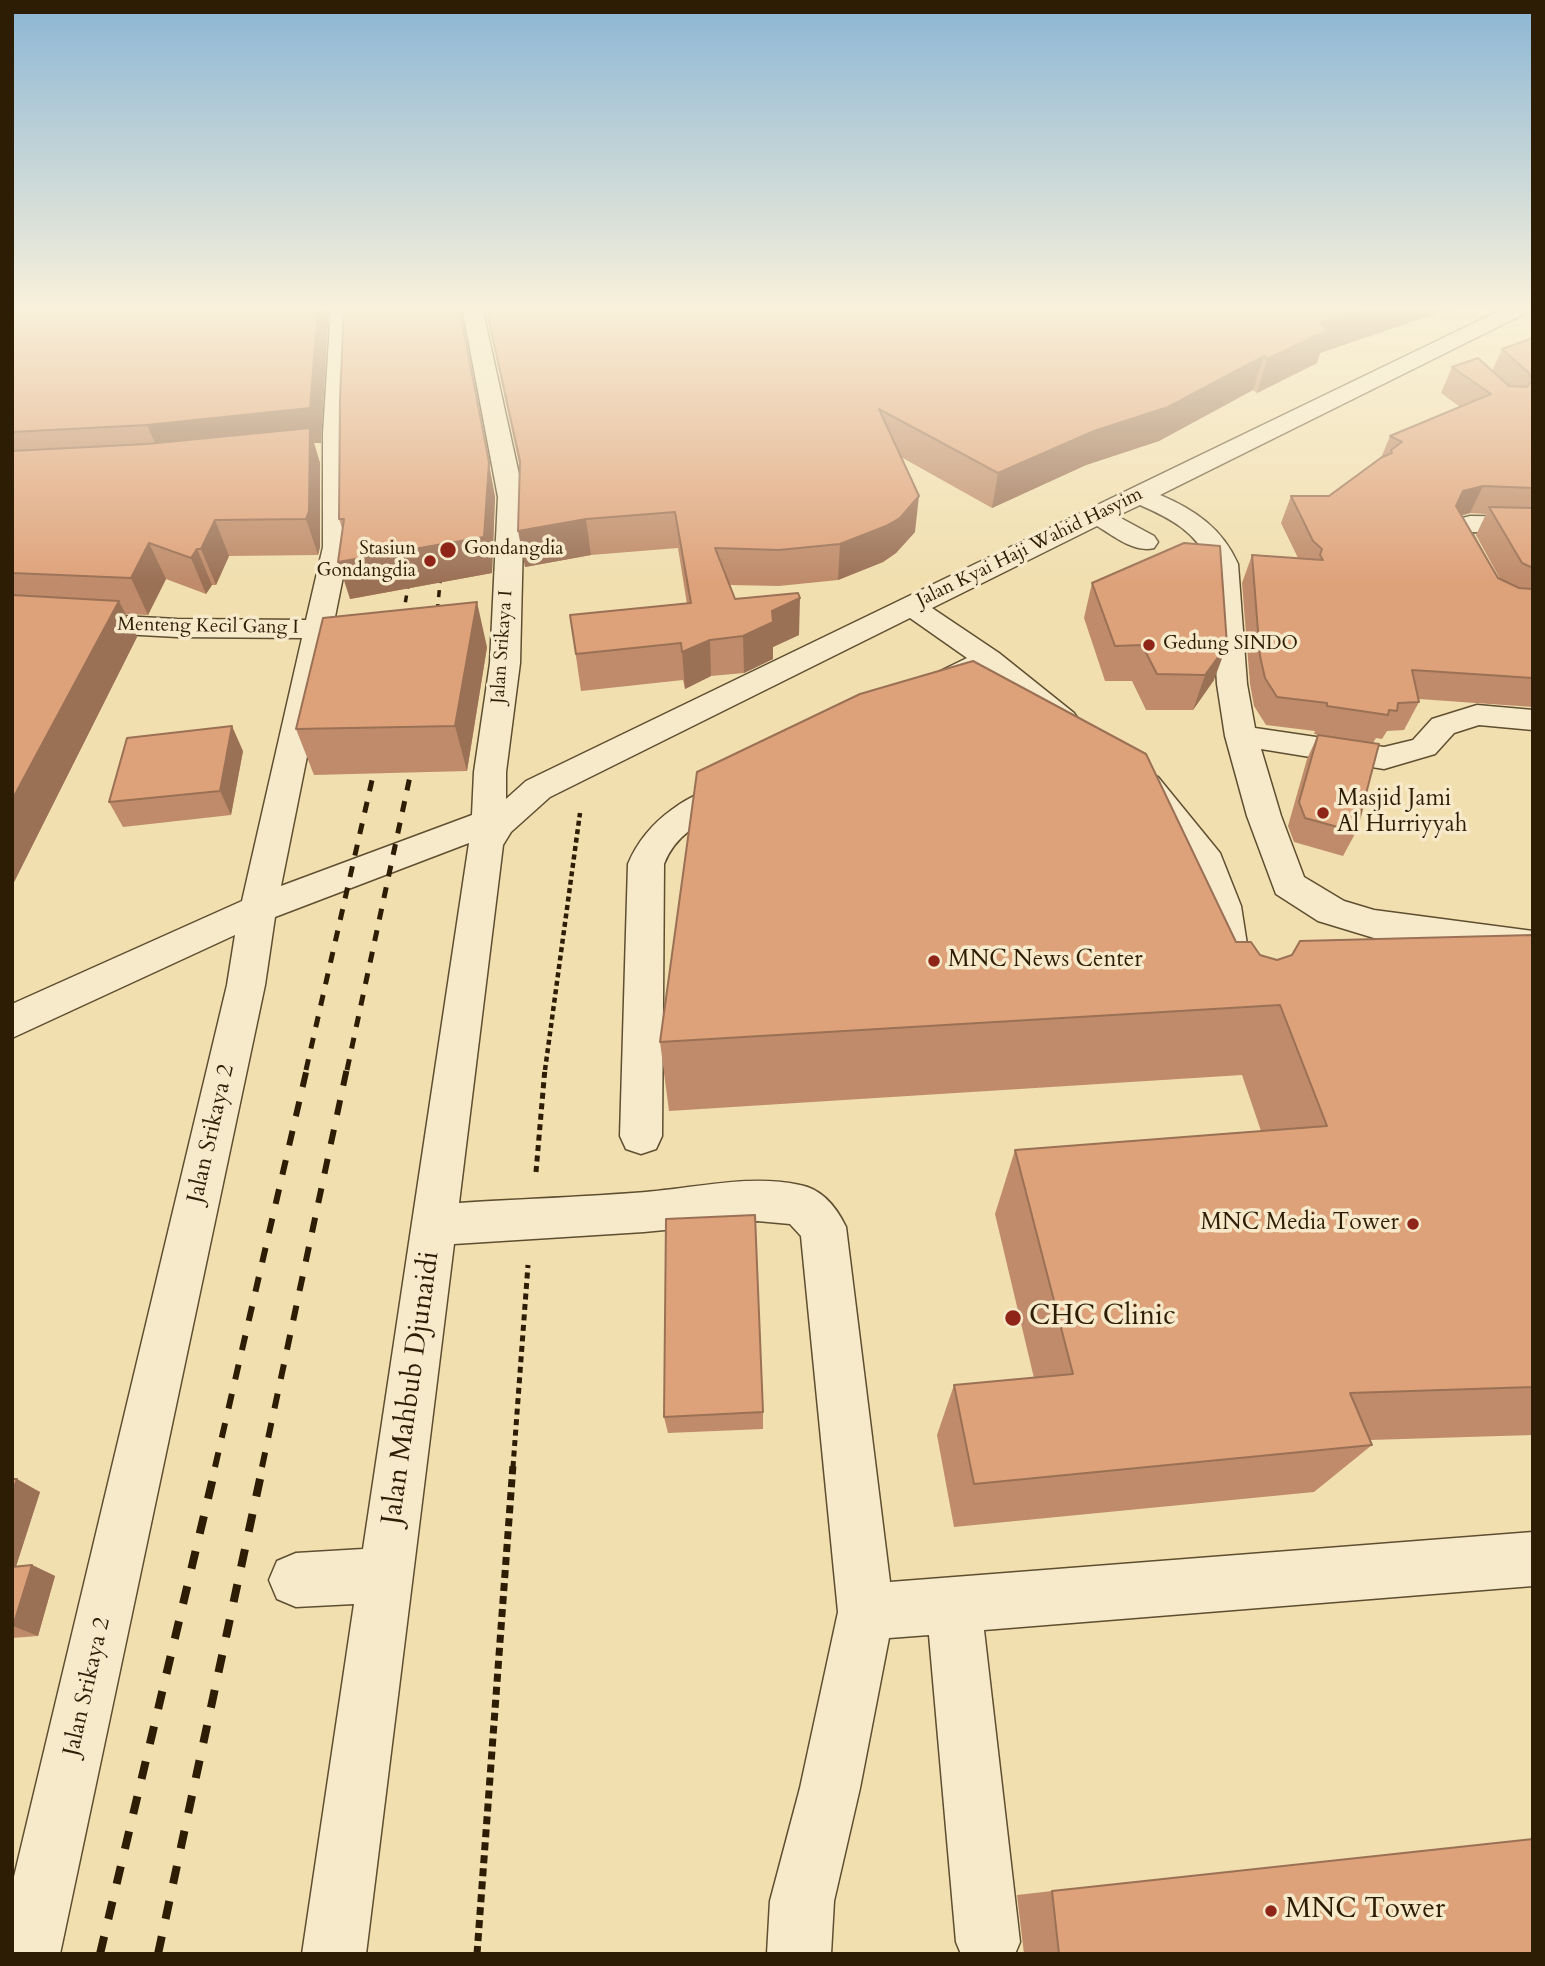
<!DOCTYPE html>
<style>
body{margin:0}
#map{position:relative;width:1545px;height:1966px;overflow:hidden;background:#f1dfaf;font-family:Cardo,serif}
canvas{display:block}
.frame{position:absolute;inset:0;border:14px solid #2e1d05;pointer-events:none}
</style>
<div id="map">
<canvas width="1545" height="1966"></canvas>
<div class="frame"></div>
</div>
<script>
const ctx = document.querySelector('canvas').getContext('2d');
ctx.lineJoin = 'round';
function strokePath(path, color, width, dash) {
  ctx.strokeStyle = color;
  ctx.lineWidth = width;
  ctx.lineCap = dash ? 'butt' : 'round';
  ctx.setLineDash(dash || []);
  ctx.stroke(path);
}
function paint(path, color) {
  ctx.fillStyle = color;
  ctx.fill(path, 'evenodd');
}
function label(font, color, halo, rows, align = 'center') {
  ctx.font = font + ' Cardo,serif';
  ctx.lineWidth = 7;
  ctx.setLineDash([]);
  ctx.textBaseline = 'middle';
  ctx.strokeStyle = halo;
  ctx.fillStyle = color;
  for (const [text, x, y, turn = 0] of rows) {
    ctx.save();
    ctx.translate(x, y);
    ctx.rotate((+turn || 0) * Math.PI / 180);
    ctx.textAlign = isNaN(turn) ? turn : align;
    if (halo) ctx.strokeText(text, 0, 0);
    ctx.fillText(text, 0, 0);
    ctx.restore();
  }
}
const pathFar2 = new Path2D(`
 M 545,1070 L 580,813`);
const pathFar1 = new Path2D(`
 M 536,1172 L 545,1068
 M 513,1467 L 528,1265`);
const path = new Path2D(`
 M 477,1954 L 513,1465`);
const minor = new Path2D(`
 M 331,307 L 351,307 L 347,433 L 349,547 L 281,886 L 472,815 L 474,772 L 490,663 L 498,497 L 462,307 L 482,307 L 524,497 L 520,663 L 506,772 L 506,799 L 526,781 L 1507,307 L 1533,307 L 1530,311 L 1160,495 C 1195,510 1222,528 1238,564 L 1247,684 L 1255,728 L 1384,747 L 1413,740 L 1432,719 L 1477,705 L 1533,710 L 1533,730 L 1479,725 L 1454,733 L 1435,754 L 1384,769 L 1261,749 L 1281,816 L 1304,877 L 1344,901 L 1374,910 L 1533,931 L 1533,959 L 1374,938 L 1318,921 L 1276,894 L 1247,816 L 1225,736 L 1217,684 L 1210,564 C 1197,532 1170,518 1140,505 L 1117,516 L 1154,536 L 1158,542 L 1154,548 C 1134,553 1114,536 1097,526 L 932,608 L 999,653 L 1074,713 L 1079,720 L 1074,727 L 1063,730 L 1052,727 L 986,672 C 966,682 943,701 920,695 L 916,688 L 920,681 L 967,658 L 910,618 L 550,797 L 511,832 L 503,845 L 459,1203 C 521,1199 584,1197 646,1192 C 696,1188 751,1174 800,1185 C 822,1189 837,1208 846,1227 L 890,1582 L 1533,1532 L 1533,1586 L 984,1630 L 1020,1942 L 1015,1954 L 961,1954 L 956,1942 L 929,1635 L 889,1638 L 860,1788 L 834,1901 L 831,1954 L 767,1954 L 770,1901 L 800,1788 L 838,1612 L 801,1236 L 790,1224 L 757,1221 L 644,1232 L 454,1244 L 366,1954 L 302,1954 L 354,1604 L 296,1607 L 277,1599 L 269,1580 L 277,1561 L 296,1553 L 363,1549 L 469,843 L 275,917 L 265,985 L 60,1954 L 12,1954 L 12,1885 L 227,985 L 235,935 L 12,1038 L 12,1004 L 242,901 L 302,638 L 177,637 L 12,628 L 12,610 L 177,619 L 306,620 L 323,547 L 323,433 Z
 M 1470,516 L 1533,517 L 1533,533 L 1471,532 L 1505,593 L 1515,598 L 1533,598 L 1533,616 C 1513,616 1492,616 1480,598 L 1445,532 L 1451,521 Z
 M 1146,774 L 1158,777 L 1220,853 L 1241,906 L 1251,970 L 1245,980 L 1232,985 L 1219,980 L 1213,970 L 1205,906 L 1186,858 L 1129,785 L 1134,777 Z
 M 738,779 L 750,782 L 755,790 C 748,800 739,803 728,808 C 701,821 675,835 664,864 L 662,1136 L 656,1149 L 641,1154 L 626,1149 L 620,1136 L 628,864 C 647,818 691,792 738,779 Z`);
const railFar3 = new Path2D(`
 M 436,625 L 442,562
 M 401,630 L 411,567
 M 414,755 L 415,752`);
const railFar2 = new Path2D(`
 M 306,1070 L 378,754
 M 347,1070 L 415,753`);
const railFar1 = new Path2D(`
 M 215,1467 L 307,1068
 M 262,1467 L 347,1068`);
const rail = new Path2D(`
 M 100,1954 L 216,1465
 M 158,1954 L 263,1465`);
const wall = new Path2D(`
 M 344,307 L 460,307 L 495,497 L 492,573 L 350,599 L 343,531 L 339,519 Z
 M 485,307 L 1456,307 L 1320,353 L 1317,363 L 1257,393 L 1253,390 L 1159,441 L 1086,465 L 992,508 L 901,457 L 915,532 L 896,553 L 883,562 L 838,580 L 779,586 L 730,585 L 735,599 L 799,635 L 773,647 L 773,659 L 744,673 L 711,676 L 685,689 L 683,680 L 581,691 L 570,615 L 687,604 L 678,548 L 591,555 L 525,567 L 520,468 Z
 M 12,309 L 321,443 L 314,443 L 320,463 L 320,547 L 318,555 L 229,556 L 216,585 L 212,585 L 206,594 L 166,579 L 148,615 L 125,614 L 137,637 L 12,886 Z
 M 1533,338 L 1533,707 L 1419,699 L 1419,702 L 1404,730 L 1387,731 L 1382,739 L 1376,738 L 1373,743 L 1314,734 L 1315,731 L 1266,725 L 1254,706 L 1250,684 L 1242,583 L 1252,555 L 1298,558 L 1281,523 L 1291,496 L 1329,496 L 1381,458 L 1390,436 L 1460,407 L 1441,393 L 1452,367 L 1492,371 L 1502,349 ZM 1470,513 L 1486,514 L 1476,535 L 1500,579 L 1498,578 L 1461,516 Z
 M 1092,583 L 1214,680 L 1193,710 L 1146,710 L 1132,681 L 1105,681 L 1084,618 Z
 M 487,647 L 467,771 L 314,775 L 296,729 Z
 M 1318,735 L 1356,832 L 1343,856 L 1294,842 L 1288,826 L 1307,759 Z
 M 243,751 L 231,815 L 123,827 L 109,802 Z
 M 1533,935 L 1533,1435 L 1370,1440 L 1372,1445 L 1314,1492 L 954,1527 L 937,1435 L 954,1385 L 1034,1378 L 995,1214 L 1015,1150 L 1261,1131 L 1242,1075 L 669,1111 L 660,1042 L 1236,942 L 1260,955 L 1277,960 Z
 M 763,1412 L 763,1429 L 668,1433 L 664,1417 Z
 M 12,1479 L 40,1492 L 16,1566 L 32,1565 L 55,1576 L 38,1636 L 12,1638 Z
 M 1052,1891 L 1533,1954 L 1024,1954 L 1017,1895 Z`);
const shadedWall = new Path2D(`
 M 318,307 L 329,307 L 321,443 L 314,443 L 320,463 L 320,547 L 318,555 L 306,519 L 162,459 L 147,425 Z
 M 459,307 L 460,307 L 495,497 L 492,573 L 350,599 L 338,562 Z
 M 1372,307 L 1456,307 L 1320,353 L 1317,363 L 1257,393 L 1267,359 L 1320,323 Z
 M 1264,356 L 1253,390 L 1159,441 L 1086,465 L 992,508 L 998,473 Z
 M 1483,486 L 1470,513 L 1450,518 L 1463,491 Z
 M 919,496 L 915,532 L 896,553 L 883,562 L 838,580 L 840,544 Z
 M 586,519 L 591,555 L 525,567 L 518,531 Z
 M 215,520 L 229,556 L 216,585 L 201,549 Z
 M 149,543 L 166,579 L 148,615 L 131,578 Z
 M 197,549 L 212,585 L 206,594 L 191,558 Z
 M 800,598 L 799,635 L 773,647 L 773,659 L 744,673 L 743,636 L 772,611 Z
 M 119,601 L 137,637 L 12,886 L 12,800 Z
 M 477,602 L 487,647 L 467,771 L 455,726 Z
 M 710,640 L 711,676 L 685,689 L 682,652 Z
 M 1227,645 L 1214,680 L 1193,710 L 1205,675 Z
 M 232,726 L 243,751 L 231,815 L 220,791 Z
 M 17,1479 L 40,1492 L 12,1579 L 12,1493 Z
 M 32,1565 L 55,1576 L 38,1636 L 13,1626 Z`);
const building = new Path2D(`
 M 68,307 L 318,307 L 310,408 L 147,425 L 12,432 L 12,309 Z
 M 344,307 L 459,307 L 489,462 L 484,537 L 338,562 L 344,519 L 339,519 L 340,399 Z
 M 486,307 L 1372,307 L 1320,323 L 1328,330 L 1267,359 L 1264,356 L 1168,407 L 1094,431 L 998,473 L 879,409 L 919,496 L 900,518 L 886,526 L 840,544 L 779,550 L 715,548 L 735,599 L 798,593 L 800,598 L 772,611 L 773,622 L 743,636 L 710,640 L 682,652 L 681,643 L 576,654 L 570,615 L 691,603 L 675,512 L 586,519 L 518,531 L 520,461 Z
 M 1533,338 L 1533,488 L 1483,486 L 1463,491 L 1456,506 L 1498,578 L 1519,588 L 1533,589 L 1533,678 L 1412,670 L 1419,702 L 1398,703 L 1397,711 L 1389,710 L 1388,715 L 1327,706 L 1327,703 L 1277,697 L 1265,678 L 1260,656 L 1252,555 L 1323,560 L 1320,555 L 1322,549 L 1313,541 L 1291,496 L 1329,496 L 1382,457 L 1392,453 L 1391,450 L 1402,442 L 1390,436 L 1491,394 L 1452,367 L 1478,358 L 1509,386 L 1527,387 L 1532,380 L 1529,373 L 1502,349 Z
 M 310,428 L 309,511 L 306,519 L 215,520 L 201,549 L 197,549 L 191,558 L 149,543 L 131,578 L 12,573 L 12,451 L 147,444 Z
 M 1489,507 L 1533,508 L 1533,568 L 1522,563 Z
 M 1184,543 L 1220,546 L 1227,645 L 1205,675 L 1157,674 L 1142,645 L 1115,646 L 1092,583 Z
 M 12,595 L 119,601 L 12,800 Z
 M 477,602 L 455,726 L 296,729 L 323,618 Z
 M 973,661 L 1146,754 L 1236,942 L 1251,942 L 1260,955 L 1277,960 L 1292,955 L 1300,941 L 1533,935 L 1533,1387 L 1350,1393 L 1372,1445 L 974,1484 L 954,1385 L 1073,1374 L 1015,1150 L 1327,1126 L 1280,1005 L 660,1042 L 697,772 L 860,694 Z
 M 232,726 L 220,791 L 109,802 L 127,738 Z
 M 1318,735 L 1379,744 L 1356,832 L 1305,818 L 1299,802 Z
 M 755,1215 L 763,1412 L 664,1417 L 666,1219 Z
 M 12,1479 L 17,1479 L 12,1493 Z
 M 32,1565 L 13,1626 L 12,1626 L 12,1567 Z
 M 1533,1839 L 1533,1954 L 1059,1954 L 1052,1891 Z`);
const markers = [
 [448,550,9,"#8f2418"],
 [430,561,7,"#8f2418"],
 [1149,645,7,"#8f2418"],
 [1323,813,7,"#8f2418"],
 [934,961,7,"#8f2418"],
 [1413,1224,7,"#8f2418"],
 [1013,1318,9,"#8f2418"],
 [1271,1911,7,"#8f2418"]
];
const farStreetnames = [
 ["Jalan Kyai Haji Wahid Hasyim",1030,548,-26],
 ["Menteng Kecil Gang I",208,627,1],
 ["Jalan Srikaya I",503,647,-86]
];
const farPoinames = [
 ["Stasiun",416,550,"right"],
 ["Gondangdia",416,572,"right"],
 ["Gondangdia",464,550],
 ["Gedung SINDO",1163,645]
];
const poiNames = [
 ["Masjid Jami",1337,800],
 ["Al Hurriyyah",1337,826],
 ["MNC News Center",948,961],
 ["MNC Media Tower",1399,1224,"right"]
];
const streetNames = [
 ["Jalan Srikaya 2",212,1134,-77],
 ["Jalan Srikaya 2",88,1687,-77]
];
const nearPoinames = [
 ["CHC Clinic",1029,1318],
 ["MNC Tower",1285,1911]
];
const nearStreetnames = [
 ["Jalan Mahbub Djunaidi",412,1388,-82]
];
strokePath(minor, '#5f4e30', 3);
strokePath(pathFar2, '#2e1d05', 4.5, [5, 3.5]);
strokePath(pathFar1, '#2e1d05', 5, [6, 4.5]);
strokePath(path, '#2e1d05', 7, [8, 5]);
paint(minor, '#f6eacb');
strokePath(railFar3, '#2e1d05', 3.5, [7, 7]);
strokePath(railFar2, '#2e1d05', 5, [11, 11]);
strokePath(railFar1, '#2e1d05', 6, [15, 15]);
strokePath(rail, '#2e1d05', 8, [18, 18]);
paint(wall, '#bf8b6a');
paint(shadedWall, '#9b7156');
paint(building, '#dea27b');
strokePath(building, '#9b7156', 2);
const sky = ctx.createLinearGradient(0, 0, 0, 582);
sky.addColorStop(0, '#8bb6d4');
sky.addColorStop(0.53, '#f9f1db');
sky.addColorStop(1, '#f9f1db00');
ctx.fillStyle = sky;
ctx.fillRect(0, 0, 1545, 582);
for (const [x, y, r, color] of markers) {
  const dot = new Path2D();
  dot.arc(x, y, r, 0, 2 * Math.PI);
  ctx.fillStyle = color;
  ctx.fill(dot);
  strokePath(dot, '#f6eacb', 2.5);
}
label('19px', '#2e1d05', '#f6eacb', farStreetnames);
label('19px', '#2e1d05', '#f6eacb', farPoinames, 'left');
label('23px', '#2e1d05', '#f6eacb', poiNames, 'left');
label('23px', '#2e1d05', '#f6eacb', streetNames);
label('28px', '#2e1d05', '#f6eacb', nearPoinames, 'left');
label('28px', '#2e1d05', '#f6eacb', nearStreetnames);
</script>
